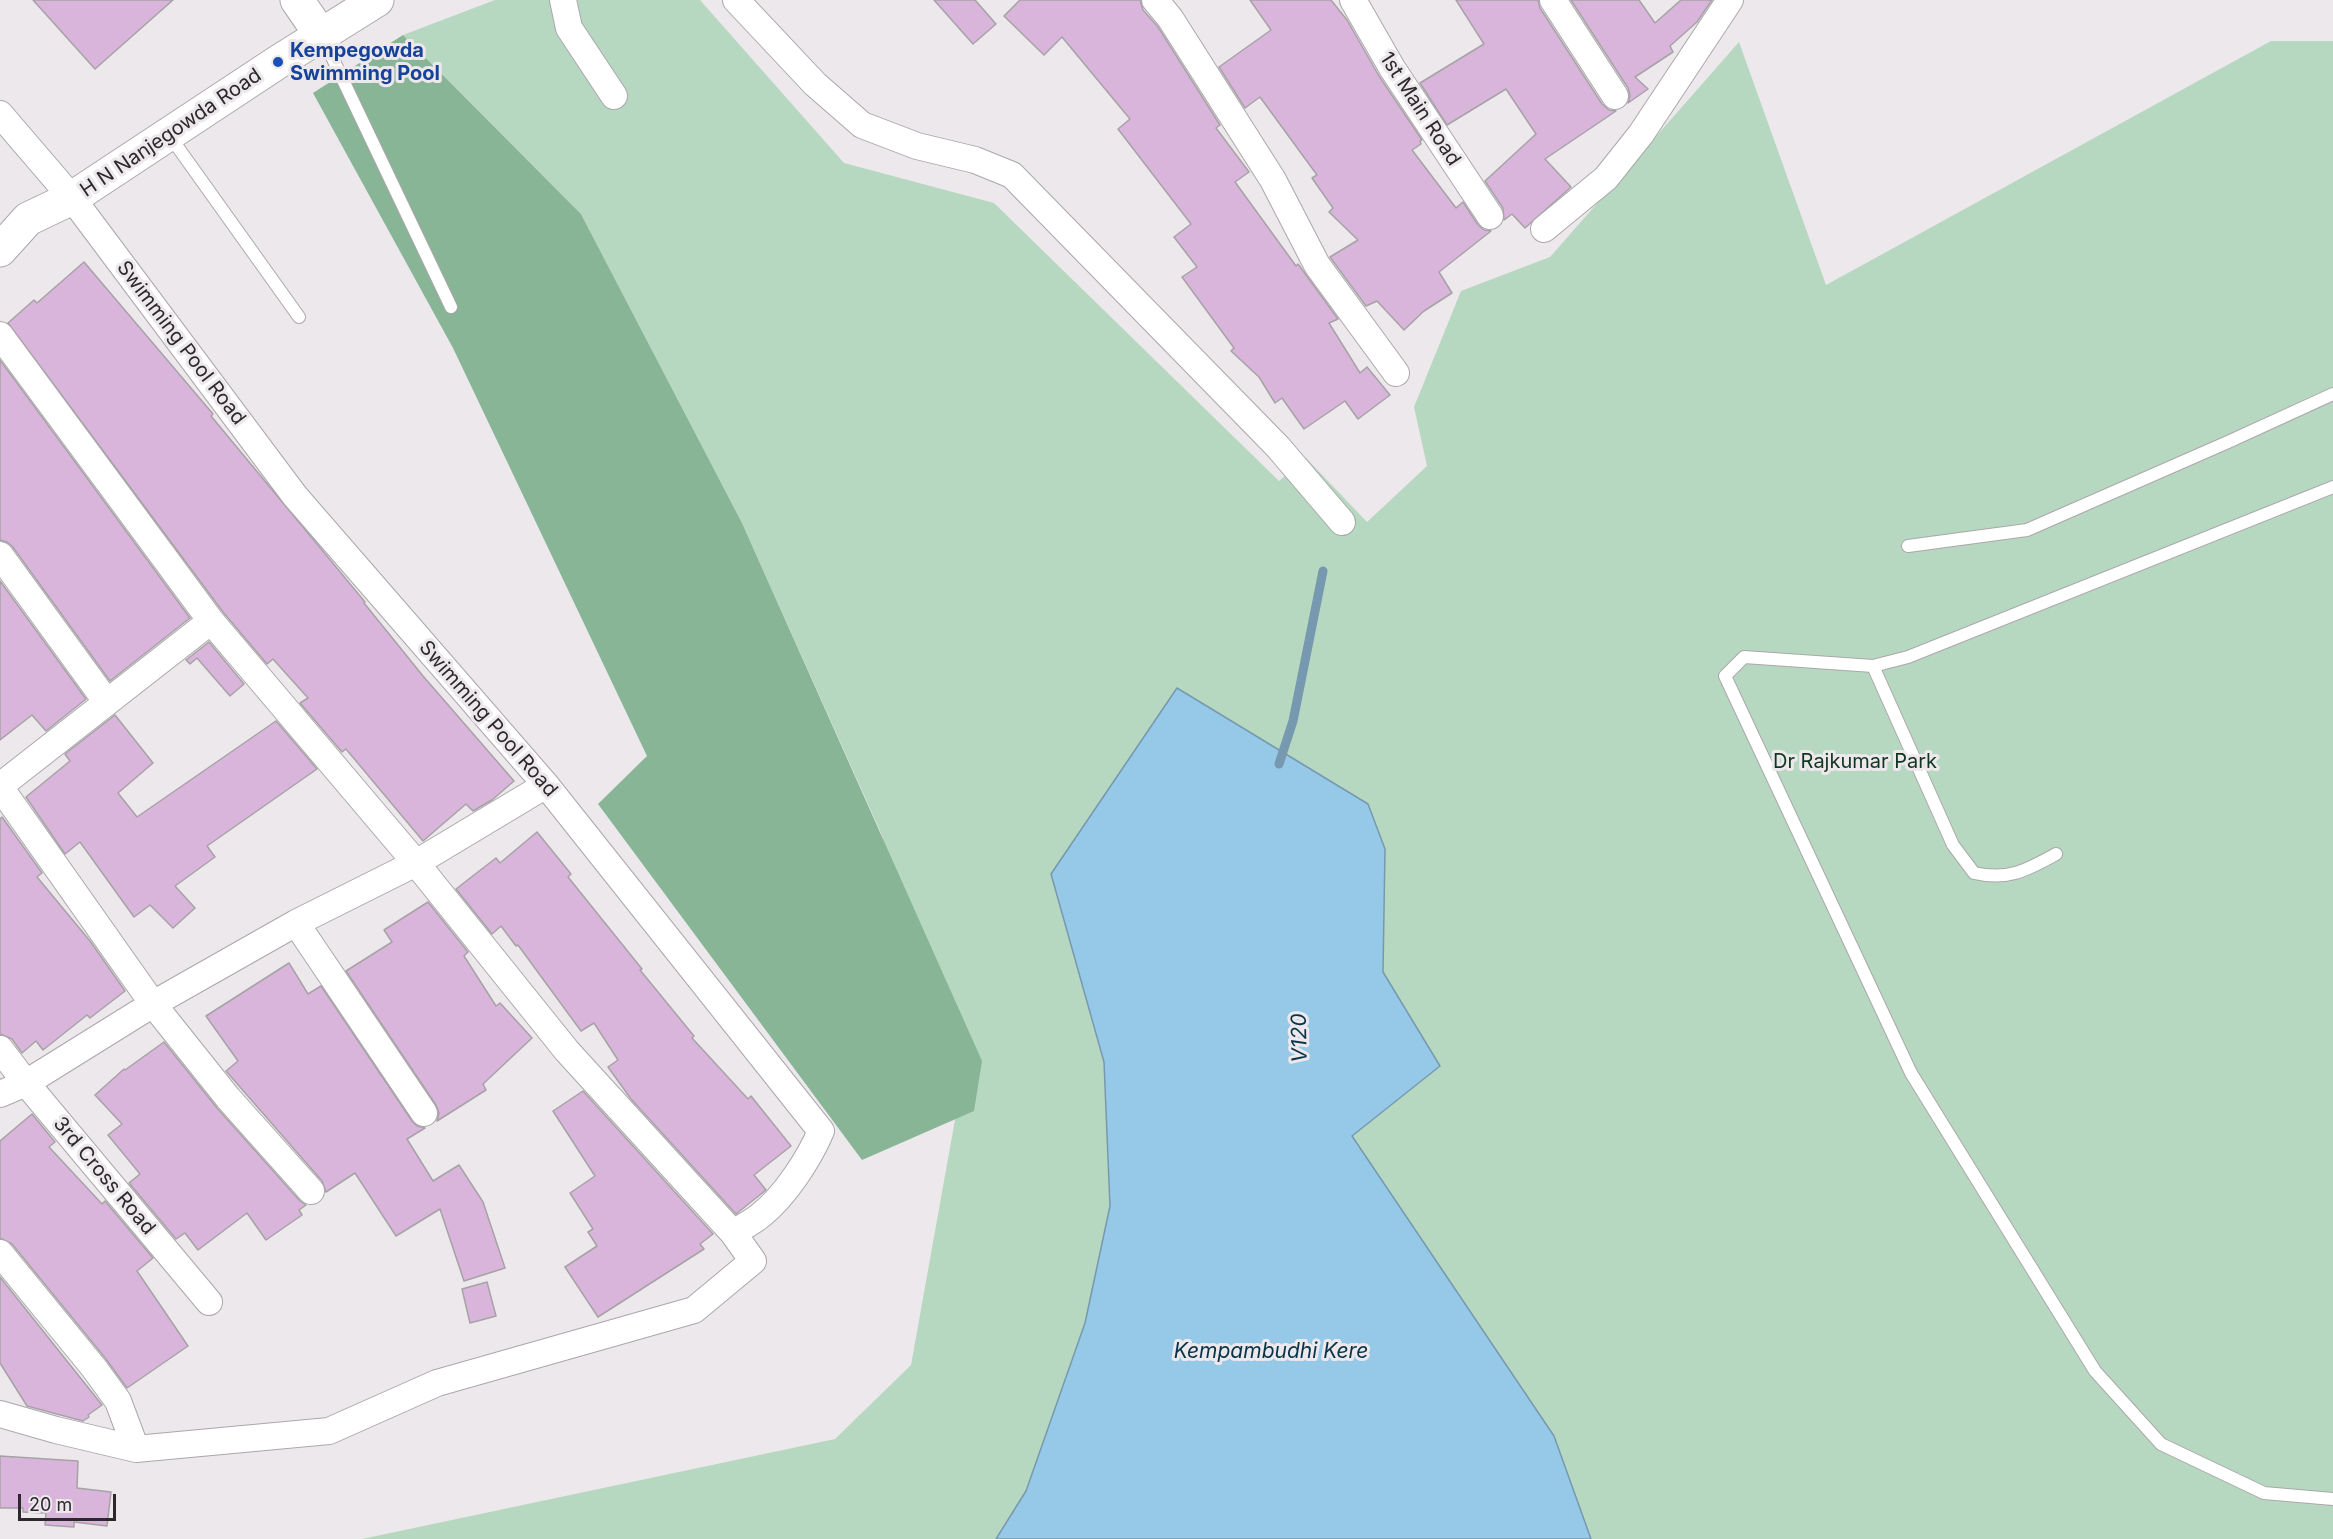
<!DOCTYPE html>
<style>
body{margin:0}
#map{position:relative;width:2333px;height:1539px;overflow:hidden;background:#ece8ec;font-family:Inter,sans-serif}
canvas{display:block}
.scale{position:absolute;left:18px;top:1494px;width:98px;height:27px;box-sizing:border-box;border:3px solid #2b292b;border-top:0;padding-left:8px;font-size:18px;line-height:21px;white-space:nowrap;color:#2b292b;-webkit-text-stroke:4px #ece8ec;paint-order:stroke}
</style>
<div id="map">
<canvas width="2333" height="1539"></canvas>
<div class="scale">20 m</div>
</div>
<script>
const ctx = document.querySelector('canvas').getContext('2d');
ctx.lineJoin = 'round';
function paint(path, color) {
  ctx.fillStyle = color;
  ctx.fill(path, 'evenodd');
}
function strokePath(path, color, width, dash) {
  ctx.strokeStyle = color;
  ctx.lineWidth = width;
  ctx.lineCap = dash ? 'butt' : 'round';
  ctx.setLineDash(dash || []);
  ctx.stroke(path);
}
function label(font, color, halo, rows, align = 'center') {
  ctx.font = font + ' Inter,sans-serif';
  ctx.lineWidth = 6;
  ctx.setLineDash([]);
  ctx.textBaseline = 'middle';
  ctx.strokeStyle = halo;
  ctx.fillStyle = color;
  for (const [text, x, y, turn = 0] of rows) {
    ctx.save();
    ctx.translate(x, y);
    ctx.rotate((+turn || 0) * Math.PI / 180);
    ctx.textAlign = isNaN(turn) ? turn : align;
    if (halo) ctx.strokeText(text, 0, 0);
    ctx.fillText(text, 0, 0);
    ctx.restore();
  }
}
const green = new Path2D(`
 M 495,0 L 700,0 L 844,163 L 994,203 L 1279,481 L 1306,458 L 1367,522 L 1427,466 L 1414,407 L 1461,291 L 1550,257 L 1739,42 L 1826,285 L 2271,41 L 2333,41 L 2333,1539 L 1591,1539 L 1554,1436 L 1352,1136 L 1440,1066 L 1383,972 L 1385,849 L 1052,874 L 1104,1062 L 1110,1206 L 1085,1323 L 1026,1491 L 996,1539 L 362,1539 L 835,1439 L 911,1365 L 960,1092 L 881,833 L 742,523 L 581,214 L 403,35 Z`);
const forest = new Path2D(`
 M 403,35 L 581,214 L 742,523 L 982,1061 L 974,1111 L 862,1160 L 598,804 L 647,756 L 453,348 L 313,93 Z`);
const water = new Path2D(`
 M 1177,688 L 1368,804 L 1385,849 L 1383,972 L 1440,1066 L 1352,1136 L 1554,1436 L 1591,1539 L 996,1539 L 1026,1491 L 1085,1323 L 1110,1206 L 1104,1062 L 1051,874 Z`);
const stream = new Path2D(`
 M 1279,764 L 1293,721 L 1323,571`);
const building = new Path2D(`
 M 33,0 L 173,0 L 95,69 Z
 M 934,0 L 975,0 L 996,24 L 973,44 Z
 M 1020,0 L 1140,0 L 1143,10 L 1158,27 L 1220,125 L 1216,128 L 1249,172 L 1235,182 L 1296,266 L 1298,264 L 1338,319 L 1329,323 L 1360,373 L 1367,367 L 1390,395 L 1358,419 L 1345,401 L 1304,429 L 1282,398 L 1275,403 L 1259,377 L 1231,351 L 1234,348 L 1182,277 L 1197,267 L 1174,237 L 1191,224 L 1118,129 L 1130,119 L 1062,37 L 1044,55 L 1004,16 Z
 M 1250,0 L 1331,0 L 1347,20 L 1379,76 L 1422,140 L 1420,141 L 1421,144 L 1412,150 L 1456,208 L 1463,202 L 1478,225 L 1484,230 L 1491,231 L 1439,272 L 1452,293 L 1424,311 L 1404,330 L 1377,301 L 1366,306 L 1330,257 L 1358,240 L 1329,212 L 1333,208 L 1312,178 L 1317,175 L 1260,97 L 1245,108 L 1219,67 L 1271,30 Z
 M 1456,0 L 1538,0 L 1540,8 L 1602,104 L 1609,110 L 1616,111 L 1545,159 L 1571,187 L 1525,228 L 1512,214 L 1504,220 L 1503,208 L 1485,181 L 1536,134 L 1506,89 L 1447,125 L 1420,83 L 1484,44 Z
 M 1571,0 L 1639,0 L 1655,23 L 1681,0 L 1712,0 L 1697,22 L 1670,46 L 1673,52 L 1635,77 L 1648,89 L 1628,103 L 1630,96 L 1628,88 Z
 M 84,262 L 213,414 L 211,416 L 365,602 L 364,603 L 423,676 L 514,781 L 492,800 L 473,811 L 466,804 L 423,841 L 346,749 L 342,752 L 300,703 L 308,698 L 273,659 L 267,664 L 223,612 L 8,323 L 34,300 L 37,303 Z
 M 0,360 L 190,618 L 110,681 L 12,546 L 7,542 L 0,540 Z
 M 0,581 L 86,699 L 46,731 L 32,715 L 0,740 Z
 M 209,642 L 244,684 L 230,696 L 197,658 L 190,664 L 186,660 Z
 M 115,715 L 153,763 L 118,793 L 137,817 L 276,721 L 317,769 L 207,846 L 215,857 L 175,886 L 195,908 L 173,928 L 150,905 L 134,917 L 80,842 L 65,854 L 26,797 L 70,761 L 65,754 Z
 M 2,817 L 42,873 L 37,877 L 90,941 L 125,991 L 90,1018 L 87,1015 L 43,1050 L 36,1041 L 22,1053 L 12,1039 L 0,1034 L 0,819 Z
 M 537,832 L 571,874 L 568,877 L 642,969 L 640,970 L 694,1036 L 692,1038 L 748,1099 L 751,1096 L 791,1146 L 754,1175 L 766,1190 L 736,1214 L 631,1099 L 608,1067 L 618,1060 L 594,1023 L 581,1031 L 518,945 L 516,946 L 501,926 L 492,934 L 456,889 L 496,858 L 500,863 Z
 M 428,902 L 468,952 L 464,956 L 496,1006 L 500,1003 L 532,1038 L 483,1084 L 486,1090 L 437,1121 L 439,1113 L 436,1105 L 346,971 L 392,942 L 384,930 Z
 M 289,963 L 308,994 L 321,986 L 412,1121 L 417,1126 L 425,1128 L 407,1139 L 433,1181 L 459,1165 L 483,1202 L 505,1268 L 464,1281 L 440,1209 L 396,1236 L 355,1173 L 326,1192 L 322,1181 L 226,1071 L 238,1061 L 206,1016 Z
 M 164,1042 L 217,1108 L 300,1201 L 306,1205 L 299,1210 L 302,1215 L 266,1240 L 247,1213 L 198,1250 L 185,1233 L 176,1239 L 129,1183 L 140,1174 L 108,1135 L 122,1124 L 95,1095 L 124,1069 L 125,1070 Z
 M 583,1091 L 713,1234 L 700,1244 L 704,1249 L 598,1317 L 565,1267 L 597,1246 L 588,1232 L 593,1229 L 570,1193 L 595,1176 L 553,1111 Z
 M 32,1114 L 55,1142 L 49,1147 L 102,1204 L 105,1201 L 153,1258 L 137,1271 L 188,1346 L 127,1388 L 106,1359 L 12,1244 L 0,1238 L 0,1141 Z
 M 0,1277 L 102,1405 L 88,1415 L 89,1417 L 83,1421 L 27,1406 L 0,1363 Z
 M 487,1282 L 496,1316 L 470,1323 L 462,1289 Z
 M 0,1456 L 78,1461 L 77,1488 L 111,1492 L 107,1526 L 74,1522 L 74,1527 L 45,1525 L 46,1513 L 23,1512 L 23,1508 L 0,1508 Z`);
const lane = new Path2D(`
 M 322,36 L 451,307
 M 169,135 L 299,317
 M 2333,487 L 1908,657 L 1873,666 L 1744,657 L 1725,676 L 1911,1073 L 2095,1371 L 2161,1444 L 2264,1493 L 2333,1499
 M 1908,546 L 2027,530 L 2228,442 L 2333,394
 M 1873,666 L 1953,845 L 1974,873 C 2008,881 2027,870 2056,854`);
const street = new Path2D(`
 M 563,0 L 569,28 L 614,96
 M 736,0 L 815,84 L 862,125 L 917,146 L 975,160 L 1012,175 L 1278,447 L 1342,522
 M 1155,0 L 1170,18 L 1273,180 L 1317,265 L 1396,373
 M 1353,0 L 1392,68 L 1490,216
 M 1553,0 L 1615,96
 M 0,114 L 72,198 L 295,496 L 546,785 L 821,1131 C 809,1159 785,1196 761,1215 C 753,1222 742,1227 733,1233
 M 1544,229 L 1606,178 L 1641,134 L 1730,0
 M 0,335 L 211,621 L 416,863 L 567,1051 L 733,1233 L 753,1261 L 694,1310 L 437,1383 L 329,1431 L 136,1449 L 118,1401 L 94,1368 L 0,1253
 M 0,555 L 106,701
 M 0,786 L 211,621
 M 0,787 L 153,1004 L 228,1098 L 311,1191
 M 296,923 L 424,1113
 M 0,1049 L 26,1083 L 209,1302
 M 0,1094 L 26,1083 L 153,1004 L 296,923 L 416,863 L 546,785
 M 0,1414 L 56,1430 L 136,1449`);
const secondary = new Path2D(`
 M 297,0 L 321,35
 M 0,250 L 28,219 L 72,198 L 278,62 L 377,0`);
const markers = [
 [278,62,6,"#1a4fb4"]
];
const transitNames = [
 ["Kempegowda",290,51],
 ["Swimming Pool",290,74]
];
const streetNames = [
 ["1st Main Road",1420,109,57],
 ["H N Nanjegowda Road",171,133,-34],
 ["Swimming Pool Road",181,343,53],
 ["Swimming Pool Road",488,719,49],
 ["3rd Cross Road",104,1176,50]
];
const parkNames = [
 ["Dr Rajkumar Park",1855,762]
];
const waterNames = [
 ["V120",1300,1038,-91],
 ["Kempambudhi Kere",1271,1352]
];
paint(green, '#b7d8c0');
paint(forest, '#87b596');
paint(water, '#96c9e7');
strokePath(water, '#7699af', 1.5);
strokePath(stream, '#7699af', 9);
paint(building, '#dab5db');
strokePath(building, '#a6a2a6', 1.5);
strokePath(lane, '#aba7ab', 14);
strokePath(street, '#aba7ab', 28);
strokePath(secondary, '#aba7ab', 35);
strokePath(lane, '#fff', 12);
strokePath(street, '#fff', 26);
strokePath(secondary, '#fff', 33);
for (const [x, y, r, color] of markers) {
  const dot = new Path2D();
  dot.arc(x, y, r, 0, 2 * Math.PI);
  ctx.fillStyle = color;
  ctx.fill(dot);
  strokePath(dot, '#ece8ec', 2);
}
label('bold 20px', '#164399', '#ece8ec', transitNames, 'left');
label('20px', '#2b292b', '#ece8ec', streetNames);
label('20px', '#113620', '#ece8ec', parkNames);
label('italic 21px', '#083449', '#ece8ec', waterNames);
</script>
